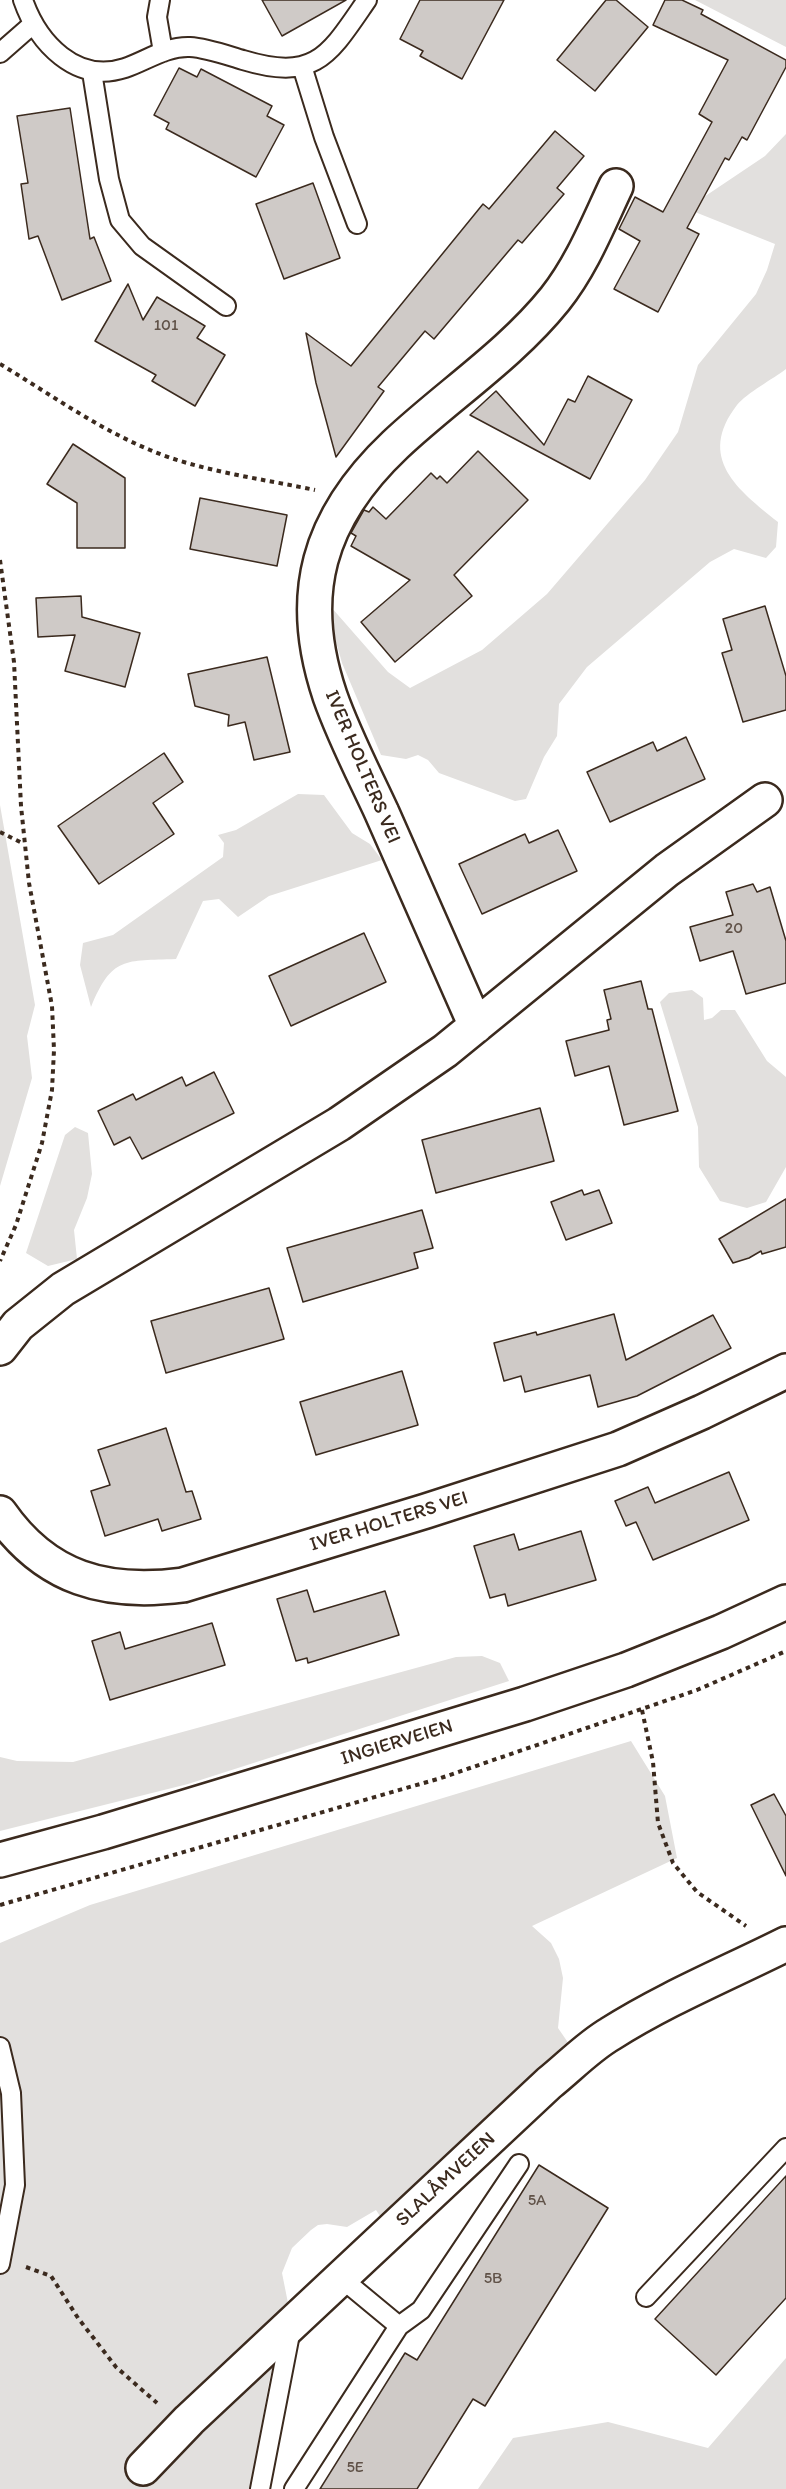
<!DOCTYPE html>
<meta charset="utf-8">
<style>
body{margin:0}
canvas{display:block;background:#fff}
</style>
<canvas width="786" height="2489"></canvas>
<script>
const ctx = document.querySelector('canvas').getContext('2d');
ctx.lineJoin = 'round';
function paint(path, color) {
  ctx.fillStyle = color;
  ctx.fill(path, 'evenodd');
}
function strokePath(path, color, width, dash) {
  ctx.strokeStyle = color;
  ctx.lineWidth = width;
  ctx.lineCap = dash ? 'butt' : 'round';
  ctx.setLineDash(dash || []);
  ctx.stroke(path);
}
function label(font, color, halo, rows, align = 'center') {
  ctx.font = font + ' Itim,sans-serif';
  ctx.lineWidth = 4.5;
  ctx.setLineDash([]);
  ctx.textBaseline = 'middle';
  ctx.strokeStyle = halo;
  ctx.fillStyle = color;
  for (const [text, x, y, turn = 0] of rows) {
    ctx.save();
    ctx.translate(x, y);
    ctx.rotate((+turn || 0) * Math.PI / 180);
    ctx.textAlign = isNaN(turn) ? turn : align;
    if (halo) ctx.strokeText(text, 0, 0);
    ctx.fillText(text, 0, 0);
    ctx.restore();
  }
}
const green = new Path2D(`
 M 695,0 L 786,0 L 786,47 Z
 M 786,134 L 786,369 C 773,379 747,393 737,405 C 696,458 738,490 778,522 L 776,547 L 766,558 L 734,549 L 710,562 L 587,667 L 559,704 L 557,736 L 544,757 L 526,799 L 515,801 L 439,773 L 428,760 L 418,755 L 406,759 L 381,755 L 342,663 L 324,599 L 388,672 L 410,688 L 482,650 L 547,594 L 645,480 L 678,432 L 698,365 L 756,294 L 767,270 L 775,244 L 690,210 L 695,203 L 765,156 Z
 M 298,794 L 324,795 L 352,833 L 370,844 L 382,860 L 269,896 L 238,917 L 219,899 L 203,901 L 176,959 C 125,961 112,956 91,1007 L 80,965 L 83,943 L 113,935 L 223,857 L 224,843 L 218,835 L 236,830 Z
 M 0,805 L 35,1005 L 27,1036 L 32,1078 L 0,1186 Z
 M 692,990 L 703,998 L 704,1020 L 712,1018 L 721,1010 L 735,1010 L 767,1061 L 786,1077 L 786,1167 L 766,1202 L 747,1208 L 720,1201 L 699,1167 L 698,1127 L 660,1002 L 669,993 Z
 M 75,1127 L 88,1133 L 92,1174 L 87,1198 L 74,1230 L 77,1259 L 48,1266 L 26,1253 L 65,1135 Z
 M 482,1656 L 500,1663 L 509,1681 L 188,1784 L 0,1831 L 0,1757 L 17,1761 L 73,1762 L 456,1657 Z
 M 631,1741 L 665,1796 L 677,1858 L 532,1926 L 551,1943 L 559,1959 L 563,1978 L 558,2028 L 569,2044 L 494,2111 L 382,2219 L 376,2210 L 347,2227 L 327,2224 L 318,2225 L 311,2230 L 292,2248 L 282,2273 L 288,2303 L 269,2382 L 250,2489 L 0,2489 L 0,1943 L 90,1905 Z
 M 786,2358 L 786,2489 L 478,2489 L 513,2438 L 608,2422 L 708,2448 Z`);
const building = new Path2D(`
 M 262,0 L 346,0 L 282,36 Z
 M 420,0 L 504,0 L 462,79 L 420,56 L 423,51 L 400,39 Z
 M 606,0 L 616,0 L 648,27 L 595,91 L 557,60 Z
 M 665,0 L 682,0 L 703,10 L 701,14 L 786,60 L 786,67 L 747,140 L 742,137 L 729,160 L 725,158 L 687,228 L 699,234 L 658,312 L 614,289 L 640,241 L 619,229 L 635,197 L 663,212 L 712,122 L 699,114 L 728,60 L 653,25 Z
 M 179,68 L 197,77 L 201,69 L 272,106 L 267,116 L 284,125 L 256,177 L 166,129 L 169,123 L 154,115 Z
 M 70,108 L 90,239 L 94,237 L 111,281 L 62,300 L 38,236 L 29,239 L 21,184 L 28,183 L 17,116 Z
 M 555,131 L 584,156 L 557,188 L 564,194 L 522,243 L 518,240 L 434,339 L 425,331 L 378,387 L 384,391 L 336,457 L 316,383 L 306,333 L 351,366 L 483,204 L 489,209 Z
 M 313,183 L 340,258 L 284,279 L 256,204 Z
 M 128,284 L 143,320 L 157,297 L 205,326 L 197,338 L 225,355 L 195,406 L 152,381 L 156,375 L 95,341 Z
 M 588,376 L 632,400 L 590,479 L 470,415 L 496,391 L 544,445 L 568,399 L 575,402 Z
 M 73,444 L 125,478 L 125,548 L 77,548 L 77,503 L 47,484 Z
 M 478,451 L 528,500 L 454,575 L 472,596 L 395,662 L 361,622 L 410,580 L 351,546 L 356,536 L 351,533 L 364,510 L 369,512 L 373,507 L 386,519 L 431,473 L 437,479 L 440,476 L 447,483 Z
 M 200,498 L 287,515 L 277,566 L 190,549 Z
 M 81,596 L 82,617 L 140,633 L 125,687 L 65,671 L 75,635 L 38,637 L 36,598 Z
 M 765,606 L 786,676 L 786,710 L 743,722 L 722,653 L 732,650 L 723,619 Z
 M 267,657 L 290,752 L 254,760 L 245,722 L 228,726 L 229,715 L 195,706 L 188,674 Z
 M 686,737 L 705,779 L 610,822 L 587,772 L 653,742 L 657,751 Z
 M 164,753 L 183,782 L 153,803 L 174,834 L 99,884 L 58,826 Z
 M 558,830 L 577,871 L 482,914 L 459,864 L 525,834 L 529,843 Z
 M 753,884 L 757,892 L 770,887 L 786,941 L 786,983 L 746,994 L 733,951 L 700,961 L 690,927 L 733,915 L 726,892 Z
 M 364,933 L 386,982 L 291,1026 L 269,976 Z
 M 641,981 L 648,1009 L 652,1009 L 678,1111 L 624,1125 L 609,1066 L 575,1076 L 566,1041 L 609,1030 L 607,1020 L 611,1019 L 604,990 Z
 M 214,1072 L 234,1113 L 142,1159 L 130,1137 L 114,1145 L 98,1111 L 133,1094 L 136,1100 L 182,1077 L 186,1086 Z
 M 540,1108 L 554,1161 L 436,1193 L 422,1140 Z
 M 582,1190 L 584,1195 L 599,1190 L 612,1223 L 566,1240 L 551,1202 Z
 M 786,1199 L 786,1247 L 762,1254 L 761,1251 L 749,1258 L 733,1263 L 719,1239 Z
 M 422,1210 L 433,1248 L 414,1253 L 418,1268 L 303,1302 L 287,1248 Z
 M 269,1288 L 284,1339 L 166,1373 L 151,1321 Z
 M 614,1314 L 626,1360 L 713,1315 L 731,1348 L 637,1396 L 598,1407 L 590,1375 L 525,1392 L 521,1376 L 504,1381 L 494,1343 L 536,1332 L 537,1335 Z
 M 402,1371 L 418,1425 L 316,1455 L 300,1402 Z
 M 166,1428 L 186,1492 L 192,1491 L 201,1519 L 162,1531 L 158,1519 L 105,1536 L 91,1491 L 110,1485 L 98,1450 Z
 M 729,1472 L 749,1520 L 653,1560 L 636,1522 L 626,1526 L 615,1501 L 648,1487 L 655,1503 Z
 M 581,1531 L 596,1580 L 508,1606 L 505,1594 L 490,1598 L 474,1546 L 514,1534 L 519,1550 Z
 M 307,1590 L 314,1612 L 385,1591 L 399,1635 L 308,1663 L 307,1658 L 296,1661 L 277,1599 Z
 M 212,1623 L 225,1665 L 110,1700 L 92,1641 L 120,1632 L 125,1649 Z
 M 774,1794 L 786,1816 L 786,1876 L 751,1805 Z
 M 539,2165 L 608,2208 L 485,2406 L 473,2399 L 417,2489 L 320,2489 L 405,2353 L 417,2360 Z
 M 786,2176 L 786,2298 L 716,2375 L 655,2319 Z`);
const path = new Path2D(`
 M 0,364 C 50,394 97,428 150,450 C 199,471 263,479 315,490
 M 0,560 L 14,662 L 21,806 L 29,883 L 52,1006 L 54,1050 L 52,1090 L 42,1143 L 16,1225 L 0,1261
 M 0,832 L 24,844
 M 642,1710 L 653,1762 L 658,1823 L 673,1863 L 697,1892 L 746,1926
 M 0,1905 L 441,1778 L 697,1690 L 786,1651
 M 26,2267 L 51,2276 L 78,2318 L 116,2367 L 157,2403`);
const lane = new Path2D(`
 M 23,0 C 38,43 76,84 125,68 C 146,61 166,46 190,47 C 207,48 226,55 243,60 C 316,82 329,55 367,0
 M 160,0 L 157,17 L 163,52
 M 0,53 L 33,24
 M 302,66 L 324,137 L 357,224
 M 92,72 L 109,179 L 120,220 L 142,246 L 226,306
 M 0,2047 L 11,2093 L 15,2185 L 0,2264
 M 341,2278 L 399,2326
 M 646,2297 L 786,2148
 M 260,2489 L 291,2329
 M 294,2489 L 399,2326 L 421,2310 L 519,2164`);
const street = new Path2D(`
 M 476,1026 C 444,955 413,884 382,813 C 364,774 344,736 330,696 C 296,595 318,518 395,445 C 447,396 510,355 555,299 C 582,265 598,224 616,186
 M 0,1348 L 18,1325 L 63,1289 L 339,1124 L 445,1051 L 667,870 L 765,800
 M 0,1513 C 46,1579 106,1595 183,1585 L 426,1511 L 618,1449 L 702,1412 L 786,1371
 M 143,2468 L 189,2420 L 549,2083 C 569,2067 588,2047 610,2034 C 665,1999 728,1973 786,1944`);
const secondary = new Path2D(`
 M 0,1860 L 103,1832 L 525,1704 L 626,1670 L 721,1632 L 786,1602`);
const numberNames = [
 ["101",166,326],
 ["20",734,929],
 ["5A",537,2201],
 ["5B",493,2279],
 ["5E",355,2468]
];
const streetNames = [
 ["IVER HOLTERS VEI",362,767,67],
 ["IVER HOLTERS VEI",389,1522,-17],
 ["INGIERVEIEN",397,1743,-17],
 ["SLALÅMVEIEN",446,2180,-43]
];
paint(green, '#e2e0de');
paint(building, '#cfcac7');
strokePath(building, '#3b2a1e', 1.5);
strokePath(lane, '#3b2a1e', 22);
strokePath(street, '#3b2a1e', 38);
strokePath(secondary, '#3b2a1e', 38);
strokePath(path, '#3b2a1e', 4, [4.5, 4.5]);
strokePath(lane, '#fff', 18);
strokePath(street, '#fff', 33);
strokePath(secondary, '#fff', 33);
label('16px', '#605248', null, numberNames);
label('20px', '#3b2a1e', '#fff', streetNames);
</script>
